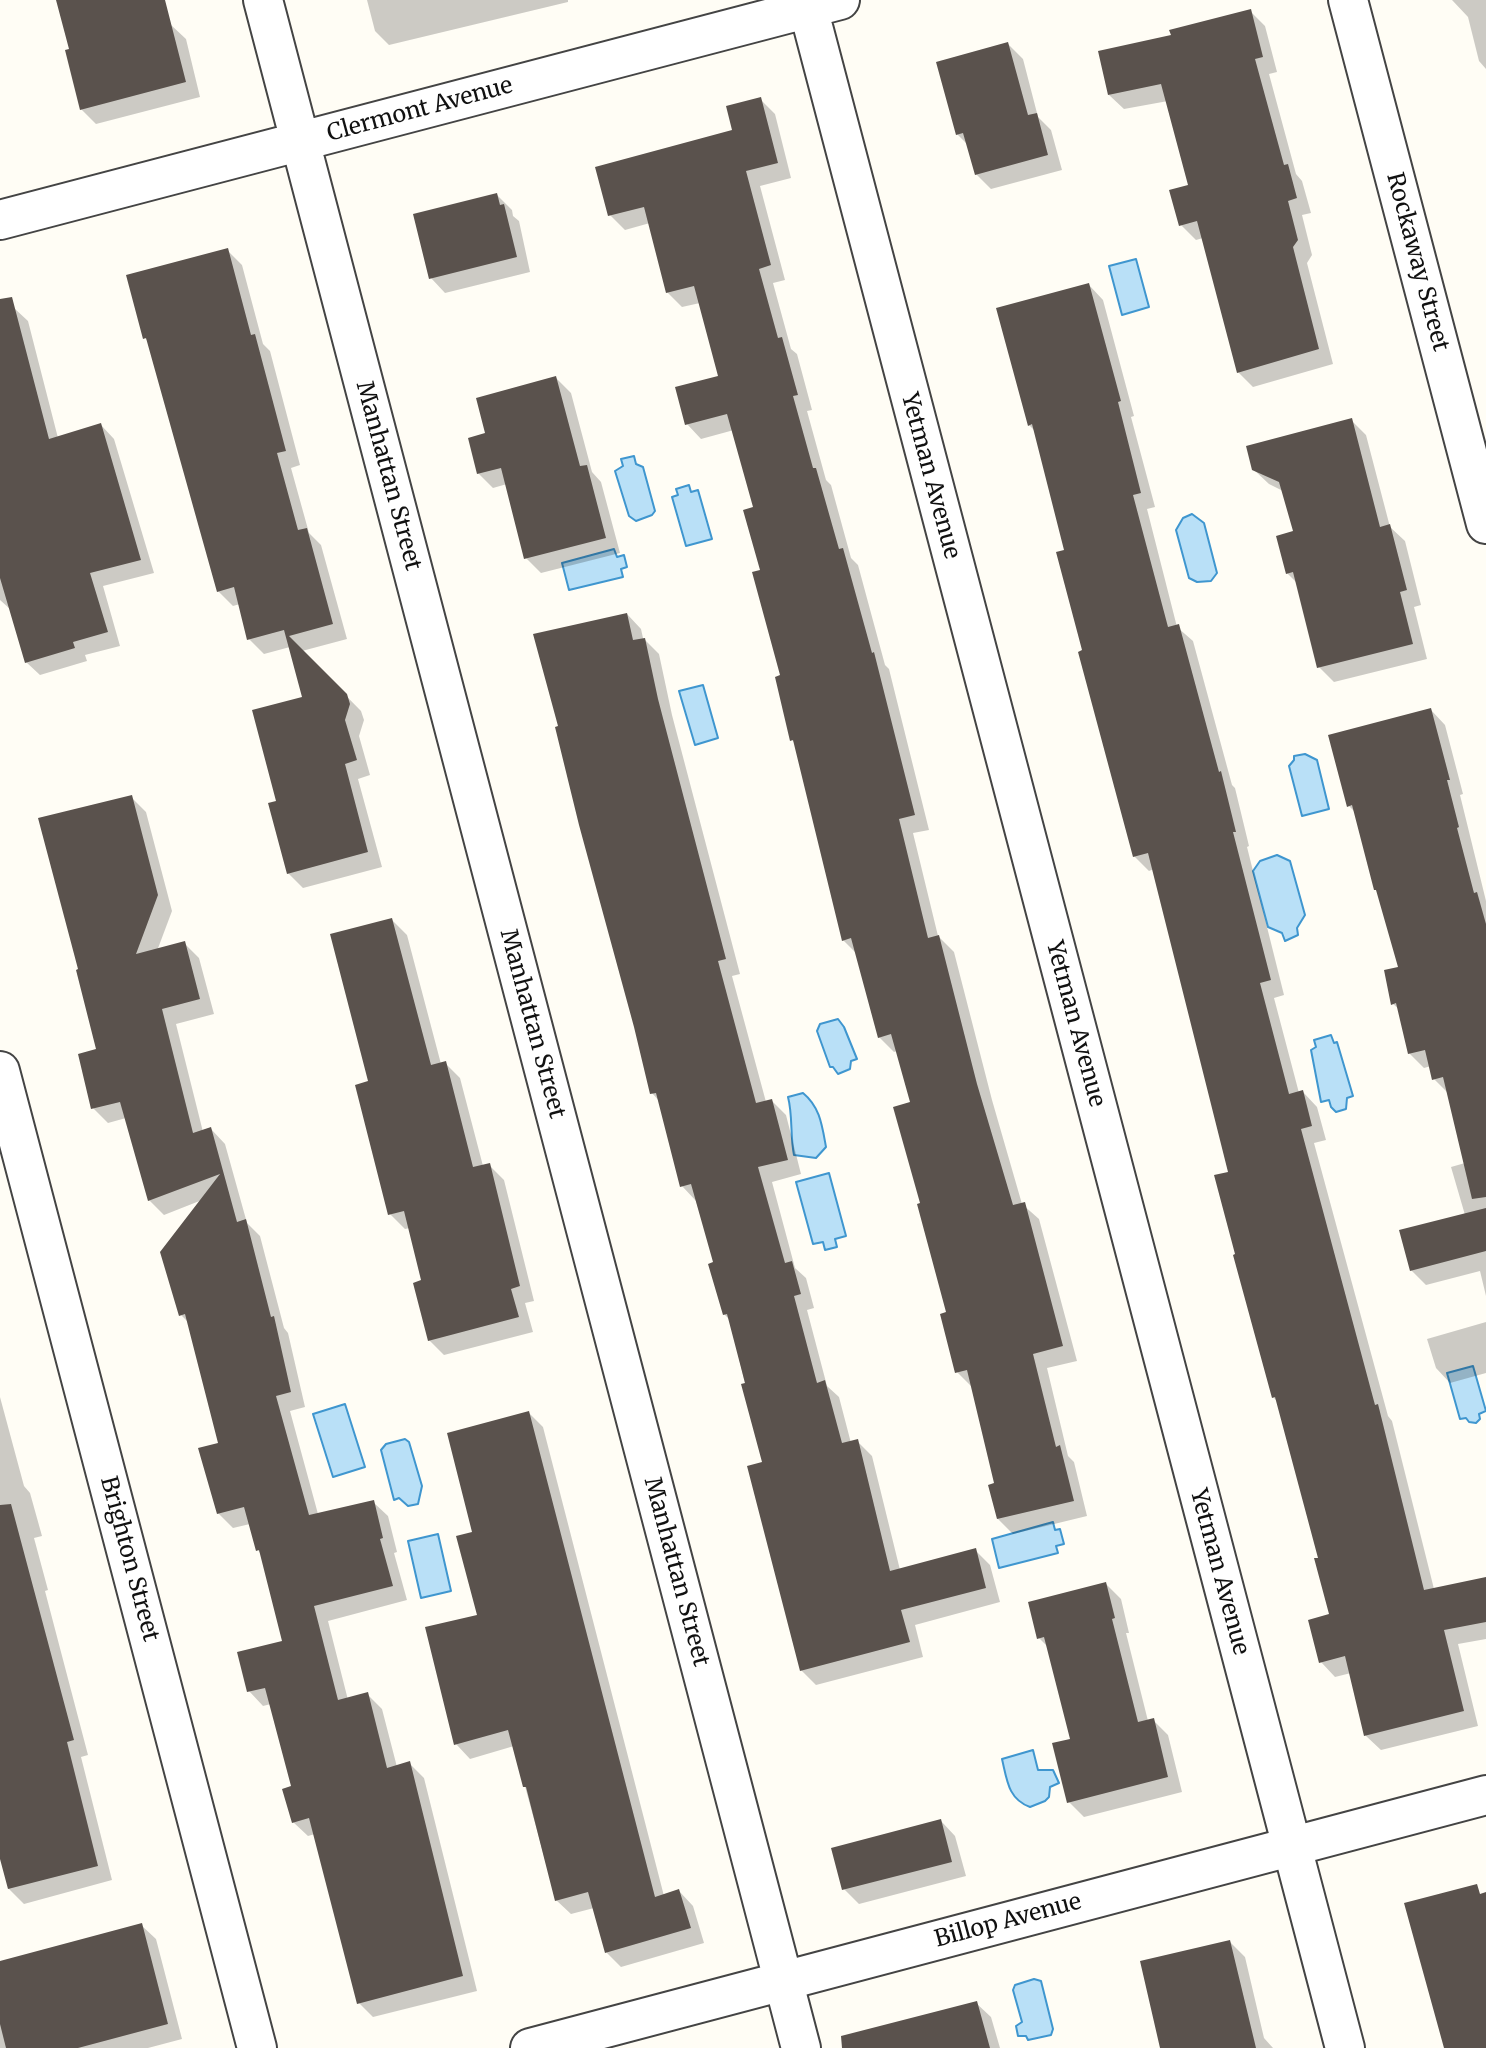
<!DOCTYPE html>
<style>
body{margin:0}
canvas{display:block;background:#fffdf5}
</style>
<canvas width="1486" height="2048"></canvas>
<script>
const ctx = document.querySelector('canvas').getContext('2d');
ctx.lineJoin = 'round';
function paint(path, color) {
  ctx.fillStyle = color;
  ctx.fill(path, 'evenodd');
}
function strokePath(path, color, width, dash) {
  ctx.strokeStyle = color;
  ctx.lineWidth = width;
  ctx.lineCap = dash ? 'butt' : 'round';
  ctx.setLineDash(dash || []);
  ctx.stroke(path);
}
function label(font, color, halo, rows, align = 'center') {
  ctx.font = font + ' Merriweather,serif';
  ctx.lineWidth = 7;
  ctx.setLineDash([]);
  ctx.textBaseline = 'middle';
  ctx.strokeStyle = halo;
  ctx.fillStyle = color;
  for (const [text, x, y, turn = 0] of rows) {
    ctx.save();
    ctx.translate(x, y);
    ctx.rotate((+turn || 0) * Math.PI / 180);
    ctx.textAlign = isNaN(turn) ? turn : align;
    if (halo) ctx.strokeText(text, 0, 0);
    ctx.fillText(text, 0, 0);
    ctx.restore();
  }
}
const water = new Path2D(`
 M 1136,259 L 1149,307 L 1122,315 L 1109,266 Z
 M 634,456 L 636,464 L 643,467 L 655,511 L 652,515 L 636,521 L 629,516 L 615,471 L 623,466 L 621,459 Z
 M 689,485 L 691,492 L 698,490 L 712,539 L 686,546 L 672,497 L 678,495 L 676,489 Z
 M 1192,514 L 1204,523 L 1217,573 L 1211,581 L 1197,582 L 1189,578 L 1176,530 L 1183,518 Z
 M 614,549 L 617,557 L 624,555 L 627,567 L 621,569 L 623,577 L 569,590 L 562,563 Z
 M 703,685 L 718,738 L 695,745 L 679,691 Z
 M 1305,754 L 1317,760 L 1329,809 L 1302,816 L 1289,766 L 1294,760 L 1294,756 Z
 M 1277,855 L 1290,861 L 1305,915 L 1297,928 L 1298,935 L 1285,941 L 1282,933 L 1268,927 L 1253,871 L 1260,861 Z
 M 838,1019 L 844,1027 L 857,1059 L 851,1061 L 850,1069 L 838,1074 L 833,1067 L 830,1067 L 817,1031 L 820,1024 Z
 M 1331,1035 L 1334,1043 L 1337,1042 L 1353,1096 L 1347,1098 L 1346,1109 L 1336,1112 L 1331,1107 L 1329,1100 L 1321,1102 L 1311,1050 L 1316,1047 L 1314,1040 Z
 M 803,1093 C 820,1107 822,1125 826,1147 L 816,1158 L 794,1155 C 790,1136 793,1116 788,1097 Z
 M 829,1173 L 846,1236 L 835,1239 L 837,1247 L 825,1250 L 823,1242 L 813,1244 L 796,1182 Z
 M 1473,1366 L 1486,1411 L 1479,1414 L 1480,1419 L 1476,1423 L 1469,1422 L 1466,1418 L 1460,1419 L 1447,1373 Z
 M 345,1404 L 365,1467 L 333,1477 L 313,1414 Z
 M 405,1439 L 409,1442 L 422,1486 L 418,1504 L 408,1506 L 399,1498 L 394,1500 L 381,1450 L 386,1444 Z
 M 1053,1522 L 1055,1530 L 1060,1529 L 1064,1544 L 1056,1546 L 1058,1553 L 999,1568 L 992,1539 Z
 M 438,1534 L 451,1591 L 421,1598 L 408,1541 Z
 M 1033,1750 L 1038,1770 L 1053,1770 L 1059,1783 L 1050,1787 L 1049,1797 L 1045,1801 L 1030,1807 C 1008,1799 1007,1780 1002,1759 Z
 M 1034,1979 L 1041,1981 L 1053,2029 L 1051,2035 L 1028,2040 L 1026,2036 L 1018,2036 L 1016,2026 L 1022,2022 L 1013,1990 L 1015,1985 Z`);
const shadow = new Path2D(`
 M 58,0 L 156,0 L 171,25 L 186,39 L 200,97 L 96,124 L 81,109 L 71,50 Z
 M 367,0 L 568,0 L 568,2 L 389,45 L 375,31 Z
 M 1452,0 L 1486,0 L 1486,69 L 1479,61 L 1468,17 Z
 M 1250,11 L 1265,26 L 1277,72 L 1269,74 L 1296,174 L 1302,181 L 1311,213 L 1302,215 L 1312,255 L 1307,263 L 1333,364 L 1253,387 L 1238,372 L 1203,238 L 1196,240 L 1181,225 L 1191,186 L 1168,101 L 1124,109 L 1109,95 L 1173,37 Z
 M 1008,44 L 1023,59 L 1038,117 L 1051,130 L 1062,170 L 991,189 L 976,174 L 969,146 L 957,134 Z
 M 760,99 L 775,114 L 791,178 L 760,186 L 785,280 L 773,283 L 791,349 L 797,354 L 812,410 L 807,411 L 826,480 L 831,485 L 851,558 L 858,565 L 885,665 L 889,669 L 929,830 L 913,833 L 938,936 L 954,952 L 992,1100 L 1022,1204 L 1039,1219 L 1077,1361 L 1047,1368 L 1068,1456 L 1074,1462 L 1087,1516 L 1013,1534 L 998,1519 L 997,1485 L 972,1387 L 957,1372 L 948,1313 L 922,1205 L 912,1103 L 897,1051 L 894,1052 L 879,1037 L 856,953 L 843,940 L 795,743 L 792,740 L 762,571 L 756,509 L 734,430 L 701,439 L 687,424 L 720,377 L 700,303 L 682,307 L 667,292 L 650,223 L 625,230 L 610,215 L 734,131 Z
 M 497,195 L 512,210 L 513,216 L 519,221 L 530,272 L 445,293 L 431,278 Z
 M 227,250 L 242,265 L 263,344 L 270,351 L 300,465 L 291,468 L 309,533 L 321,545 L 347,639 L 302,651 L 361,711 L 364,720 L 359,736 L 370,775 L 358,779 L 382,867 L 303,888 L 288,873 L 279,802 L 304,698 L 290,647 L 264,654 L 249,639 L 240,604 L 233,606 L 218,591 L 149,342 L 145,338 Z
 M 1089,285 L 1103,300 L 1134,416 L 1131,417 L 1155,507 L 1147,509 L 1177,627 L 1193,641 L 1232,785 L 1235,788 L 1249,846 L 1247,847 L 1284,995 L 1274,998 L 1299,1093 L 1303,1092 L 1317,1107 L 1326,1140 L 1314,1143 L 1388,1416 L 1392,1421 L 1434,1589 L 1486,1581 L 1486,1639 L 1458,1644 L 1478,1726 L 1381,1750 L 1366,1736 L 1351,1673 L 1335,1677 L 1321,1662 L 1331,1615 L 1320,1559 L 1278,1402 L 1273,1397 L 1237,1256 L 1230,1173 L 1154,869 L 1149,871 L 1134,856 L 1084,652 L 1066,551 L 1035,431 L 1029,425 Z
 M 14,308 L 28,321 L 58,438 L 101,425 L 114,439 L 154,573 L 103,586 L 120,646 L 85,655 L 87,661 L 40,675 L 26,662 L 10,609 L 0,600 L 0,311 Z
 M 556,378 L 571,393 L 592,472 L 601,482 L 620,553 L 541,573 L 526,558 L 507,484 L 493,488 L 478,473 L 487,434 Z
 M 1351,420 L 1366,435 L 1390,527 L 1405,541 L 1421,605 L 1414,607 L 1427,659 L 1334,682 L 1319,667 L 1298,584 L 1287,573 L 1295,532 L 1283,491 L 1269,484 L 1253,469 Z
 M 627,614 L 641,629 L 643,638 L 659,654 L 672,715 L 740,974 L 732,976 L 766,1102 L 772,1101 L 786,1115 L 801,1174 L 772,1182 L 795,1268 L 806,1278 L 814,1308 L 807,1310 L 827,1386 L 839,1397 L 851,1443 L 857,1441 L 872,1456 L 900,1570 L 975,1550 L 990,1565 L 1000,1602 L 915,1625 L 923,1657 L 816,1685 L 801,1670 L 764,1464 L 730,1320 L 724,1314 L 715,1263 L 696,1201 L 682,1186 L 660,1102 L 652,1093 L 560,727 Z
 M 1431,710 L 1445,725 L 1463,794 L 1460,795 L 1486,901 L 1486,1296 L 1480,1271 L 1426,1285 L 1411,1270 L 1465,1215 L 1451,1167 L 1465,1163 L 1449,1094 L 1434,1079 L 1431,1066 L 1424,1068 L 1409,1053 L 1400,1010 L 1393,1004 L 1400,968 L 1379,893 L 1375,889 L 1356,813 L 1349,806 Z
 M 131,797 L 146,812 L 172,911 L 157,951 L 184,943 L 199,958 L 214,1014 L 176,1024 L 203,1132 L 211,1129 L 225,1144 L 247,1223 L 260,1236 L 284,1328 L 288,1333 L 305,1407 L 290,1411 L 318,1514 L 373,1502 L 388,1516 L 397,1552 L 394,1553 L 407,1600 L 328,1621 L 348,1700 L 367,1694 L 382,1709 L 397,1767 L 409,1763 L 424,1778 L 477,1991 L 373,2017 L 359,2003 L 315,1834 L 308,1836 L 293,1822 L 293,1787 L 271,1704 L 263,1706 L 249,1691 L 284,1642 L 261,1554 L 258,1550 L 250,1524 L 233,1528 L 218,1513 L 220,1444 L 189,1323 L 181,1315 L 202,1200 L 164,1215 L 149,1200 L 126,1118 L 108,1123 L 93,1108 L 98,1051 Z
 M 392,920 L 407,935 L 441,1064 L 445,1063 L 460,1078 L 483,1166 L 489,1165 L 504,1180 L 534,1301 L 525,1303 L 533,1332 L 444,1355 L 429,1340 L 423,1282 L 410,1228 L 405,1229 L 390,1214 L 370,1083 Z
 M 1486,1322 L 1486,1373 L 1450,1383 L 1436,1368 L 1427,1339 Z
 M 0,1397 L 24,1486 L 30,1493 L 42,1536 L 34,1538 L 48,1590 L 45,1591 L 88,1755 L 81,1757 L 112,1880 L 24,1904 L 9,1889 L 0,1851 Z
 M 529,1413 L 543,1427 L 664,1896 L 679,1891 L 693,1906 L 704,1943 L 621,1967 L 607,1953 L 594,1908 L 571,1914 L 556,1900 L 514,1746 L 470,1759 L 456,1744 L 479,1616 L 475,1533 Z
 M 1106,1584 L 1121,1599 L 1129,1633 L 1126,1633 L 1148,1721 L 1153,1720 L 1168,1735 L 1182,1792 L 1084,1817 L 1069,1802 L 1072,1740 L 1049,1648 L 1039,1638 Z
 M 941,1821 L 955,1836 L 966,1876 L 859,1904 L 844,1889 Z
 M 141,1925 L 156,1939 L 182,2039 L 148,2048 L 0,2048 L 0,1962 Z
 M 1230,1942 L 1245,1957 L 1264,2038 L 1273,2048 L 1162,2048 Z
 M 976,2003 L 991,2017 L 1000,2048 L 884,2048 Z`);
const building = new Path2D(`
 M 56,0 L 165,0 L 186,82 L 80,110 L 65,50 L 69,49 Z
 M 1251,9 L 1263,57 L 1255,59 L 1284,165 L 1288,164 L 1297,198 L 1288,201 L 1298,240 L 1293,247 L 1319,349 L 1237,373 L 1197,221 L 1179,226 L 1169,190 L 1188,185 L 1161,84 L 1108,95 L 1098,51 L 1171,35 L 1169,30 Z
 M 1008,42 L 1028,115 L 1037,113 L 1048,155 L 975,175 L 963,133 L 956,135 L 936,62 Z
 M 761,97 L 778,163 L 746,171 L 771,265 L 759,269 L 778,338 L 782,337 L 798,395 L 793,396 L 813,468 L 816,468 L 839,549 L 843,548 L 872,653 L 874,652 L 915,815 L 899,819 L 928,938 L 939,935 L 977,1084 L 1013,1205 L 1025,1202 L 1063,1346 L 1033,1354 L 1056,1447 L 1060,1445 L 1074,1501 L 997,1519 L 988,1485 L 994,1483 L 967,1370 L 955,1373 L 940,1314 L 946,1312 L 917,1204 L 920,1203 L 893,1107 L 910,1102 L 891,1034 L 878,1038 L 851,938 L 842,941 L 793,740 L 790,741 L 775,677 L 780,675 L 752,572 L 760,570 L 743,510 L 753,507 L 727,414 L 685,425 L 675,387 L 718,376 L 694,286 L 666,293 L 644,207 L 608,216 L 595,167 L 732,130 L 726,106 Z
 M 497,193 L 500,205 L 504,204 L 517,257 L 429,279 L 413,214 Z
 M 228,248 L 251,335 L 255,334 L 286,451 L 277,453 L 298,530 L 307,528 L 333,624 L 289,636 L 347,694 L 350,704 L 345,720 L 357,760 L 345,764 L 368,852 L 287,874 L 268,803 L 276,801 L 252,710 L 302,697 L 284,630 L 247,640 L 234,587 L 217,592 L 146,338 L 143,339 L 126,275 Z
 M 1089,283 L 1121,401 L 1118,402 L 1141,493 L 1133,495 L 1168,627 L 1179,624 L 1219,772 L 1221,771 L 1236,832 L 1233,832 L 1271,980 L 1260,983 L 1289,1094 L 1303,1090 L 1312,1126 L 1301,1129 L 1375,1405 L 1378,1404 L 1424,1590 L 1486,1577 L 1486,1622 L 1444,1630 L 1464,1711 L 1364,1736 L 1345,1656 L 1319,1663 L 1308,1620 L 1329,1614 L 1314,1558 L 1318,1558 L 1275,1397 L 1272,1398 L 1233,1255 L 1235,1254 L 1214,1175 L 1228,1172 L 1148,853 L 1133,857 L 1078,652 L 1082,650 L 1056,552 L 1064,550 L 1032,424 L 1028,426 L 996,308 Z
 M 12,297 L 49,439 L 101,423 L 141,560 L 90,573 L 108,632 L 73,642 L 75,648 L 25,663 L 0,578 L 0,299 Z
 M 556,376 L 580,466 L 587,465 L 606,538 L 524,559 L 501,468 L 477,474 L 468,438 L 485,433 L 476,398 Z
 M 1352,418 L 1380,527 L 1390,524 L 1407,590 L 1400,592 L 1413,644 L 1317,668 L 1293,572 L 1286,574 L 1276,536 L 1293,531 L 1279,482 L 1252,470 L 1246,446 Z
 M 627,613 L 633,640 L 645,638 L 658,699 L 726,959 L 718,961 L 756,1103 L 772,1099 L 788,1160 L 758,1167 L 785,1263 L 792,1261 L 801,1294 L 794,1296 L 817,1383 L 825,1380 L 842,1443 L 858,1439 L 890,1571 L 976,1548 L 986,1588 L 901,1610 L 910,1642 L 800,1671 L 747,1466 L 762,1462 L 741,1384 L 745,1383 L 727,1314 L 723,1315 L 708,1264 L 713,1262 L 691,1184 L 680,1187 L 656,1093 L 650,1094 L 634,1027 L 579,825 L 555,727 L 558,726 L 533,634 Z
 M 1431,708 L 1450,780 L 1447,780 L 1459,827 L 1457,828 L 1474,893 L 1477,892 L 1486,924 L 1486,1197 L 1472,1199 L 1443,1077 L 1432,1080 L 1425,1050 L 1408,1054 L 1396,1003 L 1391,1005 L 1384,970 L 1398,967 L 1376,890 L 1374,890 L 1352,805 L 1347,807 L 1328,735 Z
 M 132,795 L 158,895 L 136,954 L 185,941 L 200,999 L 162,1009 L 193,1133 L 211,1127 L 237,1222 L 246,1219 L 271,1317 L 274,1316 L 291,1392 L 276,1396 L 309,1515 L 374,1500 L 383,1538 L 380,1539 L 393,1586 L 314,1606 L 338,1700 L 368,1692 L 387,1768 L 410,1761 L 463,1976 L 357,2004 L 309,1818 L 292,1823 L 282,1789 L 291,1786 L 265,1688 L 247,1692 L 237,1652 L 282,1641 L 259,1550 L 256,1551 L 244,1507 L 217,1514 L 198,1448 L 218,1443 L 185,1314 L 179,1316 L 160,1252 L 220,1174 L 148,1201 L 120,1102 L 91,1109 L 78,1054 L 96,1049 L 76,970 L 78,969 L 38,818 Z
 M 392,918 L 431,1065 L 446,1061 L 473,1167 L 490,1163 L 520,1286 L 511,1289 L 519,1317 L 428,1341 L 413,1283 L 421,1280 L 404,1211 L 388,1215 L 355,1085 L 368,1081 L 330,934 Z
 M 1486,1208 L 1486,1251 L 1410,1271 L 1399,1230 Z
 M 529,1411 L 655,1897 L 679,1889 L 691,1928 L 605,1953 L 588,1892 L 555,1901 L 526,1787 L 523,1787 L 508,1730 L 454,1745 L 425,1627 L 477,1615 L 456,1536 L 472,1532 L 447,1433 Z
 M 11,1504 L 74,1740 L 67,1742 L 98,1866 L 8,1889 L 0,1859 L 0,1505 Z
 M 1106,1582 L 1115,1618 L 1112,1619 L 1138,1722 L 1154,1718 L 1168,1777 L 1067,1803 L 1052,1743 L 1070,1739 L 1044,1637 L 1037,1639 L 1028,1602 Z
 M 941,1819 L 952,1862 L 842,1890 L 831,1848 Z
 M 1477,1884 L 1480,1894 L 1486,1892 L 1486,2048 L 1444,2048 L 1404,1903 Z
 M 142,1923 L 168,2024 L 78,2048 L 6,2048 L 0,2024 L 0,1961 Z
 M 1230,1940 L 1256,2048 L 1160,2048 L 1140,1961 Z
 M 977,2001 L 990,2048 L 842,2048 L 841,2036 Z`);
const minor = new Path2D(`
 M 263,0 L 801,2048
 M 806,0 L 1345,2048
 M 1348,0 L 1486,524
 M 0,220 L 840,0
 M 0,1071 L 257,2048
 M 530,2048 L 1486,1795`);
const streetNames = [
 ["Clermont Avenue",420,110,-15],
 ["Rockaway Street",1417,262,75],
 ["Manhattan Street",388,476,75],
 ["Yetman Avenue",930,476,75],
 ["Manhattan Street",532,1024,75],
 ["Yetman Avenue",1075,1024,75],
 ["Brighton Street",129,1559,75],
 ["Manhattan Street",676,1572,75],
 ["Yetman Avenue",1219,1572,75],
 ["Billop Avenue",1008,1921,-15]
];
paint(water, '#b9e0f7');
strokePath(water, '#3f96cf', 2);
paint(shadow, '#0003');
paint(building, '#5a524d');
strokePath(minor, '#444', 42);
strokePath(minor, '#fff', 38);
label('23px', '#111', '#fff', streetNames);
</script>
